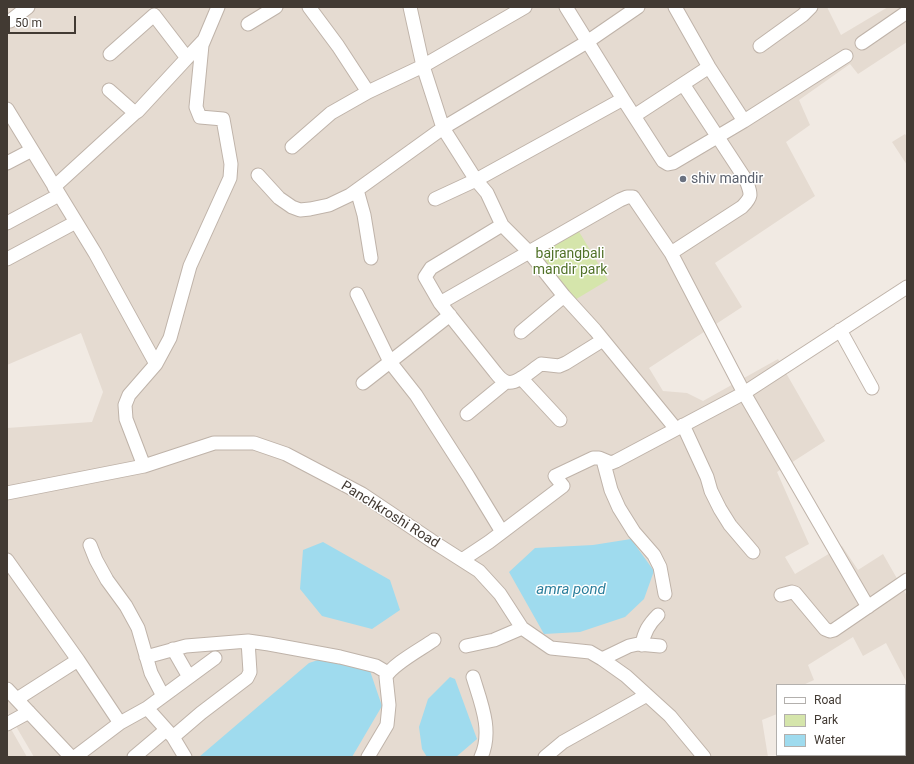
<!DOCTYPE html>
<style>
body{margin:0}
#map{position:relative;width:914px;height:764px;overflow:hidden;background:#f1eae3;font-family:Roboto,sans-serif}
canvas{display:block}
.frame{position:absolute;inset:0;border:8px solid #423a33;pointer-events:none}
.legend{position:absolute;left:776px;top:684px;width:130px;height:72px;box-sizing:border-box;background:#fff;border:1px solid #b3b0ad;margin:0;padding:5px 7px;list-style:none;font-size:12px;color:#423a33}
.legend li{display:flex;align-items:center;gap:8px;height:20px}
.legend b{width:20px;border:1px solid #b3b0ad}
.scale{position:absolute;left:8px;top:16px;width:68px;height:18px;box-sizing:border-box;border:2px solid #423a33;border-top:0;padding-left:5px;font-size:12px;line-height:14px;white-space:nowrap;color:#423a33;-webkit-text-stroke:3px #fff;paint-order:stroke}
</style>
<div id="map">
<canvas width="914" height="764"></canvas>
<div class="frame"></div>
<ul class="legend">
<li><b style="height:5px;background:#fff"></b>Road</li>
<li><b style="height:11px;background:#d5e5ab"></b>Park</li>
<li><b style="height:11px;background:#9fdbee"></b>Water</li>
</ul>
<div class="scale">50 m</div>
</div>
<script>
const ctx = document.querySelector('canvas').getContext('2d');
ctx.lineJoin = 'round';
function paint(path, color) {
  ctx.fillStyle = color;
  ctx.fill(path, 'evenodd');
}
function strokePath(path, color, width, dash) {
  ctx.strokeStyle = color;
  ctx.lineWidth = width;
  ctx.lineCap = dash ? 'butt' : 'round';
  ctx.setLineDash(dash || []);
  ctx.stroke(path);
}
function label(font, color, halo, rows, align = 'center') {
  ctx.font = font + ' Roboto,sans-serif';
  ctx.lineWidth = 3;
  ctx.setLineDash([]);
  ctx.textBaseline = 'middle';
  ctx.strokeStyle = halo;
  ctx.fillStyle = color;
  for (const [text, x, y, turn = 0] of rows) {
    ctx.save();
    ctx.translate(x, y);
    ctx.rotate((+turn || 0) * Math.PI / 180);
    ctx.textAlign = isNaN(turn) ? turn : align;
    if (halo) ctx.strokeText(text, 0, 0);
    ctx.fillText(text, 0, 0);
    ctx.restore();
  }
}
const residential = new Path2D(`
 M 7,7 L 827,7 L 841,35 L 888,7 L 907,7 L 907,42 L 858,74 L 850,64 L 799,100 L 810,125 L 786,142 L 815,196 L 715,263 L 742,307 L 649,368 L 663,391 L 687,393 L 703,401 L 778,359 L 825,441 L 777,472 L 809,544 L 785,557 L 795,574 L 842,546 L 858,570 L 883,554 L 907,596 L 907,683 L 886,643 L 863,656 L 853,637 L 808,665 L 814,680 L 803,685 L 777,685 L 777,714 L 762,720 L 768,757 L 34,757 L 7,711 L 7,428 L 92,422 L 103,392 L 81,333 L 7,365 Z
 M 905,134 L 907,137 L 907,165 L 892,142 Z
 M 7,722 L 27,757 L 7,757 Z
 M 907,725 L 907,757 L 827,757 L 826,755 L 905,755 L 905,726 Z`);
const green = new Path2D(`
 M 578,230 L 608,280 L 573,301 L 535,257 Z`);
const water = new Path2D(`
 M 631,539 L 654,571 L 644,599 L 625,617 L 580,632 L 544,634 L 509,572 L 535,548 L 593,545 Z
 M 323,542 L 390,580 L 400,610 L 372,629 L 322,616 L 300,589 L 303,550 Z
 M 327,657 L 369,668 L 382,706 L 352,757 L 199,757 L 309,663 Z
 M 450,677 L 455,679 L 477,739 L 456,757 L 427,757 L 422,749 L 419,727 L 428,699 Z`);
const minor = new Path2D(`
 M 309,7 L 338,46 L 368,92
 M 410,7 L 423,66 L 443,128 L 476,180 L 487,193 L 502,225 L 529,252 L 564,296 L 595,330 L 676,429
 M 566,7 L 623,99
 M 675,7 L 709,67 L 744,121
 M 10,21 L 28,7
 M 248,24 L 276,7
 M 862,43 L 907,12
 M 760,46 L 803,15 L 811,7
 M 110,54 L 154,15 L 187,58 L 204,40
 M 109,90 L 135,113 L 138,111 L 187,58
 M 7,109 L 95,253 L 156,364
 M 634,116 L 663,161 L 668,164 L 673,163 L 744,121 L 846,56
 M 292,147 L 331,113 L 368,92 L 423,66 L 525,7
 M 7,163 L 32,150
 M 258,175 L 279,198 L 292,207 L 300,210 L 310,209 L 329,205 L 350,195 L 443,128 L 587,42 L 638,7
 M 54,187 L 135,113
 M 357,190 L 364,215 L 371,258
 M 435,199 L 476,180 L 623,99 L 634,116 L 709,67
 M 7,223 L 59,195
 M 502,225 L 431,268 L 425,277 L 440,303 L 495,372 C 498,376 503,381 507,382 C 517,385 533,369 541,364 L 559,366 L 566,363 L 603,340
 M 671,253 L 742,207 C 753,196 751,194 746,180 L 683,84
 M 7,259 L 76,222
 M 357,294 L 390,362 L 416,395 L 468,476 L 502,532
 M 440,303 L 620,200 L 627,197 L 633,197 L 671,253 L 744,393 L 868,607
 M 840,330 L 872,388
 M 521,332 L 564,296
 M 521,378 L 560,420
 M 363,383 L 450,315
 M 467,414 L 506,382
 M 683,425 L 707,477 L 711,491 L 720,509 L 730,525 L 753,552
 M 603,460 L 611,490 L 619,508 L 634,532 L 654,555 L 660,567 L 665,594
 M 144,466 L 126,419 L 125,405 L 129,395 L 156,364 L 170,338 L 190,266 L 230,178 L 231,164 L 223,119 L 200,117 L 196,107 L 202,45 L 218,7
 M 7,493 L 144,466 L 214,443 L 254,443 L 286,454 L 362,494 L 432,541 L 479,571 L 500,594 L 522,628 L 551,648 L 590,652 L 602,659 L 626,676 L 670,716 L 704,757
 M 90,545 L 96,560 L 107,580 L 126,606 L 138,628 L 151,673 L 163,696
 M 7,560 L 78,660 L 120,723
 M 462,560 L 489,542 L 563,486 L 555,476 L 593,458 L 599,458 L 611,463 L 616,461 L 744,393 L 907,287
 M 781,595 L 792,592 L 795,593 L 825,629 L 830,631 L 834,630 L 907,580
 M 642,645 C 644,632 649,624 658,615
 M 466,646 L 494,640 L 522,628
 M 173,649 L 189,677
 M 146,657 L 186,646 L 248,641 L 269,644 L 340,657 L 376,666 L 388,673
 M 602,659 L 629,646 L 638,644 L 660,646
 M 473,677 C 481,703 493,731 481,757
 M 7,689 L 71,757
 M 17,699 L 78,660
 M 147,708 L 173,737 L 185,757
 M 7,724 L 29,712
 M 905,731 L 907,730
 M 173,737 L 201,713 L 247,678 L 250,672 L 248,641
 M 75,757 L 120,723 L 147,708 L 215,658
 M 134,757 L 166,730
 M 368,757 L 387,725 L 389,705 L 386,677 C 391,665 423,648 434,640
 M 545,757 L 563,742 L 647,695
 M 859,757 L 863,755`);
const markers = [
 [683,179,4,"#6b7280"]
];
const worshipNames = [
 ["shiv mandir",691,179]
];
const parkNames = [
 ["bajrangbali",570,254],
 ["mandir park",570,270]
];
const streetNames = [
 ["Panchkroshi Road",390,515,32]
];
const waterNames = [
 ["amra pond",571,590]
];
paint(residential, '#e5dbd1');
paint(green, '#d5e5ab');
paint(water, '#9fdbee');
strokePath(minor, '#bfb3a9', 15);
strokePath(minor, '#fff', 13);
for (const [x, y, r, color] of markers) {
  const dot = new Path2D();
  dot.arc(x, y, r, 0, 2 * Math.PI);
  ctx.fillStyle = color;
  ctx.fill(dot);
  strokePath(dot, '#fff', 1.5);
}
label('14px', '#5b616d', '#fff', worshipNames, 'left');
label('14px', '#517228', '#fff', parkNames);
label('14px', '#423a33', '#fff', streetNames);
label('italic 15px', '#2c7f9c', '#fff', waterNames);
</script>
